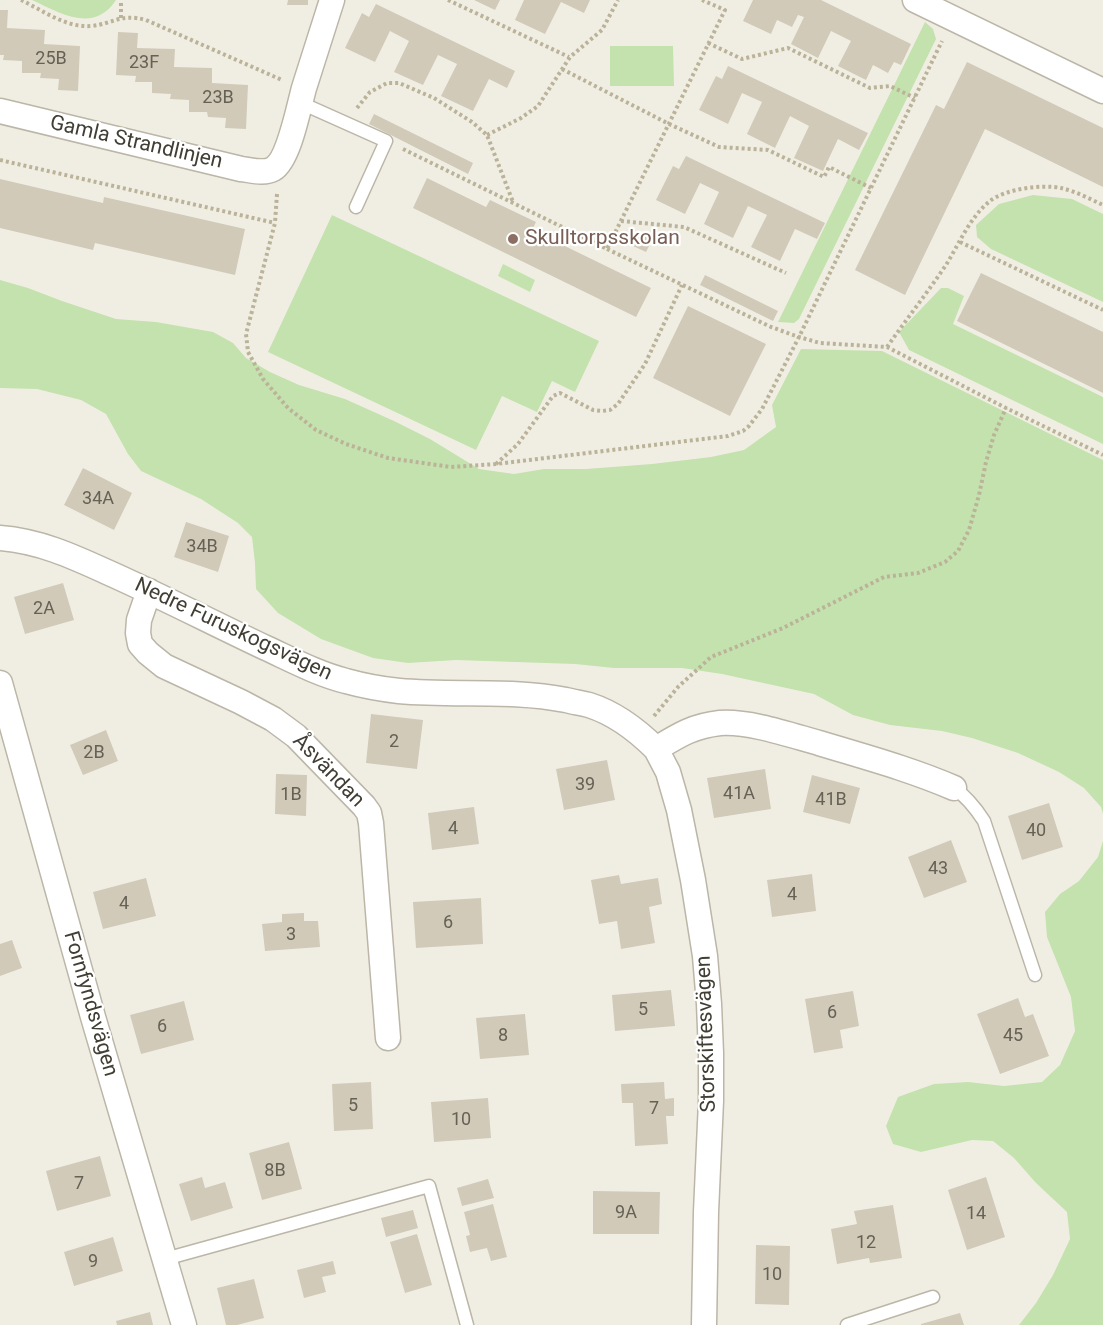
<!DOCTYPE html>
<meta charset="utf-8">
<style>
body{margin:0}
canvas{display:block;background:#f0eee3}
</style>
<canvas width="1103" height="1325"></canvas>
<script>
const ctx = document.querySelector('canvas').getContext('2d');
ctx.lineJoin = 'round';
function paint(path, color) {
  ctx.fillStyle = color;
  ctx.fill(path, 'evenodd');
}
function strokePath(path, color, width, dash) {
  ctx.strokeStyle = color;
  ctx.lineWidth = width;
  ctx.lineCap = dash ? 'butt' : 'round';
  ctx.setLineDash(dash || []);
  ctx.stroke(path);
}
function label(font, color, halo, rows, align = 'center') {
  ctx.font = font + ' Roboto,sans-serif';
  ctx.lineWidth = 4.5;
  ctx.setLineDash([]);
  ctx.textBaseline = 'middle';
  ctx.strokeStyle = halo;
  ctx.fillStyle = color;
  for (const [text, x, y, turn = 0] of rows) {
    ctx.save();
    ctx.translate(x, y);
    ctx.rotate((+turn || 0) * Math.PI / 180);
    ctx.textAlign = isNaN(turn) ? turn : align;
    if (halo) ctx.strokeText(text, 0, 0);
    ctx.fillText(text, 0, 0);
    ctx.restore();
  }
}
const green = new Path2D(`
 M 32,0 L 116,0 C 94,34 60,13 32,0 Z
 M 925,22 L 933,29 L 936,39 L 799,319 L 794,323 L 778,322 Z
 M 610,46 L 673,46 L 674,86 L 610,86 Z
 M 1033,195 L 1072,199 L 1103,214 L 1103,302 L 991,249 L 977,237 L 976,225 L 999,204 Z
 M 332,215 L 599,341 L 575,392 L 552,381 L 537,412 L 502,396 L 476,450 L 268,352 Z
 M 503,264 L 535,280 L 530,292 L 498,276 Z
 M 0,280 L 28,288 L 62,301 L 116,319 L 156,322 L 213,332 L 233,343 L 246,358 L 270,372 L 299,385 L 345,399 L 394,421 L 430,439 L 479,469 L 514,474 L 544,469 L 586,469 L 652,464 L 711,457 L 744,450 L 776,427 L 772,405 L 801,349 L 882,351 L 1103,460 L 1103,814 L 1101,807 L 1084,788 L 1059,772 L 1018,753 L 972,738 L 942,731 L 890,725 L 853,715 L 814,694 L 722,674 L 682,668 L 614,668 L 575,664 L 456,660 L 408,663 L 373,658 L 321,639 L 278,613 L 256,589 L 255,563 L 252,537 L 238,523 L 201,499 L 141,471 L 128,454 L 106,414 L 81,400 L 37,389 L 0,388 Z
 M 941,288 L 948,288 L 964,296 L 953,324 L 1103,397 L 1103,444 L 909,350 L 899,332 Z
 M 1103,841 L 1103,1325 L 1019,1325 L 1036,1303 L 1053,1275 L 1070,1239 L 1067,1212 L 1036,1183 L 1014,1158 L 993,1141 L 972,1140 L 921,1152 L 893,1144 L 886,1126 L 898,1097 L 934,1084 L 968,1082 L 1004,1086 L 1042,1082 L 1060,1065 L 1075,1031 L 1071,997 L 1047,937 L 1045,912 L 1060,894 L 1079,881 L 1098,857 Z`);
const building = new Path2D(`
 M 288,0 L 308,0 L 308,5 L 287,5 Z
 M 474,0 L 500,0 L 495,10 Z
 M 524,0 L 590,0 L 584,13 L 561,2 L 545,34 L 515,20 Z
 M 753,0 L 821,0 L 911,44 L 901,65 L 894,62 L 888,73 L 873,65 L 866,80 L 838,66 L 851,41 L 831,31 L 818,58 L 791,44 L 804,17 L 798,15 L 792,27 L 777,20 L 771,34 L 743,21 Z
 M 376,4 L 515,71 L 507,88 L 489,79 L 473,111 L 441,96 L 457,64 L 438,55 L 423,85 L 394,72 L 409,41 L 390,31 L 375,62 L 345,48 L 362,13 L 369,17 Z
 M 0,10 L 8,10 L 7,28 L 45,30 L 44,44 L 80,46 L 78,91 L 58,90 L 59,79 L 40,78 L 41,73 L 22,73 L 22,61 L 3,60 L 4,55 L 0,55 Z
 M 118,32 L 138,33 L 137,48 L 175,49 L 174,67 L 212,68 L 212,83 L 248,85 L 246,129 L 225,128 L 226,118 L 208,117 L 207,112 L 189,112 L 189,100 L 170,99 L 171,94 L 152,93 L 152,82 L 135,82 L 136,76 L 116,75 Z
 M 967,62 L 1103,128 L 1103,187 L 985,129 L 905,295 L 855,270 L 936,105 L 944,109 Z
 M 728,66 L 868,133 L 859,150 L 838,139 L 823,171 L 794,158 L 809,126 L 790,116 L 775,148 L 747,134 L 762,102 L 742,93 L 728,124 L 699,110 L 716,76 L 722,79 Z
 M 374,114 L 473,163 L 468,174 L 369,124 Z
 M 686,156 L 825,223 L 817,239 L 795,229 L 780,261 L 751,247 L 767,215 L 748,206 L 733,238 L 704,224 L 719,192 L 700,183 L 685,214 L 656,200 L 673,166 L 679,169 Z
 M 427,178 L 486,207 L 490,200 L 536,222 L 532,230 L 651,288 L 636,317 L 413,208 Z
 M 0,179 L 103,203 L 104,197 L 245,229 L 235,275 L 95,243 L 93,250 L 0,228 Z
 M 639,232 L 653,238 L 646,252 L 633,246 Z
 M 981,273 L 1103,332 L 1103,393 L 957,321 Z
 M 705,275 L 778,311 L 773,321 L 700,285 Z
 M 688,306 L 766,344 L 730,416 L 653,378 Z
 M 83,468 L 132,493 L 114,530 L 64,505 Z
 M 186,522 L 229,536 L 218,572 L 174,557 Z
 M 63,583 L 74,620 L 25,634 L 14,597 Z
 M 371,714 L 423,720 L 417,769 L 366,763 Z
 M 106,730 L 118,761 L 83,775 L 70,745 Z
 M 607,760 L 615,800 L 564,810 L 556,769 Z
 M 765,769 L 771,809 L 714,818 L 707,778 Z
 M 276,774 L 307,775 L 306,816 L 275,814 Z
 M 812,775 L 860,788 L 850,824 L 803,812 Z
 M 1049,803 L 1063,847 L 1022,860 L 1008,816 Z
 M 474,807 L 479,844 L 432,850 L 428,813 Z
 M 951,840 L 967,882 L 924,898 L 908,857 Z
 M 812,874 L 816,911 L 772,917 L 767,880 Z
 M 619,875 L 621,884 L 658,878 L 662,904 L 649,907 L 655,943 L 621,949 L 617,921 L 599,924 L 591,880 Z
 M 146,878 L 156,916 L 103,929 L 93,892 Z
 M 481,898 L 483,944 L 416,948 L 413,902 Z
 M 304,913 L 304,921 L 318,921 L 320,947 L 265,951 L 262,924 L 282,922 L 282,914 Z
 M 12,940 L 22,968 L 0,976 L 0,944 Z
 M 671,990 L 675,1026 L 615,1031 L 612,995 Z
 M 853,991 L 859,1026 L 840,1030 L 843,1048 L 814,1053 L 805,999 Z
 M 1018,998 L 1025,1017 L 1033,1014 L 1049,1056 L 1000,1074 L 977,1014 Z
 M 184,1001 L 194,1040 L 141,1054 L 130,1015 Z
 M 525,1014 L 529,1055 L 480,1059 L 476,1018 Z
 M 371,1082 L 373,1129 L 334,1131 L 332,1084 Z
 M 664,1082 L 665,1099 L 674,1098 L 674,1116 L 666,1116 L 668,1144 L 635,1146 L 633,1103 L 622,1103 L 621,1084 Z
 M 488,1098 L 491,1138 L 434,1142 L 431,1102 Z
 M 289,1142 L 302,1189 L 262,1200 L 249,1153 Z
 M 100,1156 L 111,1196 L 57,1211 L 46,1171 Z
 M 202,1177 L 205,1188 L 225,1182 L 233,1208 L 191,1221 L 179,1184 Z
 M 986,1177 L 1005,1237 L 967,1250 L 948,1190 Z
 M 488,1179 L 494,1198 L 462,1206 L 457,1188 Z
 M 593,1191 L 660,1192 L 659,1234 L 593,1234 Z
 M 493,1204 L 507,1257 L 491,1261 L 487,1248 L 470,1252 L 466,1236 L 470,1235 L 464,1212 Z
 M 893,1205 L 902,1258 L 870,1263 L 869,1258 L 837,1264 L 831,1229 L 857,1224 L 854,1211 Z
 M 413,1210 L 418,1228 L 386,1237 L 381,1218 Z
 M 417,1234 L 432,1285 L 405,1293 L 390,1242 Z
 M 113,1237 L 123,1271 L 74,1286 L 64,1252 Z
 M 756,1245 L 790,1246 L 789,1305 L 755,1304 Z
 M 333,1261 L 336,1274 L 322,1277 L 326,1292 L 304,1298 L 297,1270 Z
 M 254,1279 L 264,1318 L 237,1325 L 226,1325 L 217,1288 Z
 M 150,1312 L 153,1325 L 117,1325 L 116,1321 Z
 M 960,1313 L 964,1325 L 921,1325 L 921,1324 Z`);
const path = new Path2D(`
 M 21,0 C 42,10 66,28 91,26 C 113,24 120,13 146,20 L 282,80
 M 448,0 L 569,57
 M 121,18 L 121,0
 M 708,43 L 742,59 L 788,48 L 870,88 L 890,86 L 915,98
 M 562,69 L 669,124 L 719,147 L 768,150 L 824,177 L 829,167 L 871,188
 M 357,108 L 370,92 L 387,83 L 399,83 L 434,98 L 472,122 L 487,135 L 513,202
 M 487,135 L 521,118 L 538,106 L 570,57 L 602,30 L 618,0
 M 403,149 L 607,249 L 725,10 L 702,0
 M 0,160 L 275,223
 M 277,194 L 275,223 L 246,334 L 248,352 L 263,379 L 288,408 L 316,430 L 346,444 L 388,458 L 451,467 L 496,464 L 728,436 L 743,431 L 749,426 L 762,409 L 799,337 L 942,41
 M 621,221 L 684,227 L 786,273
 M 960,242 L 1103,310
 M 607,249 L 771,327 L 799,337 L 820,343 L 887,347 L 1006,408 L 1103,455
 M 887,347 C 906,320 927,293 946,265 C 959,244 970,217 990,201 C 1005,189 1042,184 1061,188 C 1075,191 1090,199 1103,205
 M 496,464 L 518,444 L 553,396 L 560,393 L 593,410 L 602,411 L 610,410 L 618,404 L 645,364 L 682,285
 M 654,716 L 678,687 L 711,657 L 783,628 L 884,577 L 918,573 L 945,562 L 958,551 L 969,530 L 979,495 L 986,462 L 994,435 L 1006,408`);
const service = new Path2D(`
 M 301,103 L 386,141 L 356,207
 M 954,788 C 967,797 975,807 984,821 L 1035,975
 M 165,1259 L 429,1186 L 467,1325
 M 847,1325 L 933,1297`);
const minor = new Path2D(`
 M 915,0 L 1103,91
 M 0,111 L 241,169 C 251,170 264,174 273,169 C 289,160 299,106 304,88 C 313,59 323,29 332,0
 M 0,538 C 39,541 72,556 107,572 C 161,596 213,623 266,648 C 292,660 318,674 346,681 C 364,686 381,689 399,691 C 455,696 511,689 566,700 C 574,702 581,703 589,705 C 614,713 637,730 656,749 C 679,735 693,726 720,723 C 750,721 790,735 819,743 C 865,757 910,769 954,788
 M 149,591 L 139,620 L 138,633 L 140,644 L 148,653 L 164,666 L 241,702 L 273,719 L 296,736 L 364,806 L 369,813 L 371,823 L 388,1038
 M 0,683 L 93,1017 L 184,1325
 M 656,749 L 668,772 L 679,810 L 693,880 L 705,956 L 709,1004 L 711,1053 L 711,1101 L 706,1212 L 704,1325`);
const markers = [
 [513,239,6,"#8d6e63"]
];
const numberNames = [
 ["25B",51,59],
 ["23F",144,63],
 ["23B",218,98],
 ["34A",98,499],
 ["34B",202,547],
 ["2A",44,609],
 ["2",394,742],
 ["2B",94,753],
 ["39",585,785],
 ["41A",739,794],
 ["1B",291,795],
 ["41B",831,800],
 ["4",453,829],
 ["40",1036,831],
 ["43",938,869],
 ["4",792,895],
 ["4",124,904],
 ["6",448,923],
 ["3",291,935],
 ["5",643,1010],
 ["6",832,1013],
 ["6",162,1027],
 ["8",503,1036],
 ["45",1013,1036],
 ["5",353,1106],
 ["7",654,1109],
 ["10",461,1120],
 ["8B",275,1171],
 ["7",79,1184],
 ["9A",626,1213],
 ["14",976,1214],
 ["12",866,1243],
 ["9",93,1262],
 ["10",772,1275]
];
const streetNames = [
 ["Gamla Strandlinjen",136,143,13],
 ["Nedre Furuskogsvägen",233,630,25],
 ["Åsvändan",328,771,46],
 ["Fornfyndsvägen",90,1004,74],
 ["Storskiftesvägen",707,1034,-92]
];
const educationNames = [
 ["Skulltorpsskolan",525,239]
];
paint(green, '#c4e2ae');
paint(building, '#d1cab9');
strokePath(service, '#bbb6a7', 15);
strokePath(minor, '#bbb6a7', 27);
strokePath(path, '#bbb399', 4, [3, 3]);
strokePath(service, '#fff', 12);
strokePath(minor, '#fff', 24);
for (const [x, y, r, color] of markers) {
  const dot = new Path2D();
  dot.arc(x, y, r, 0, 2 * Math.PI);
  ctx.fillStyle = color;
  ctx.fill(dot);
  strokePath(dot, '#fff', 2);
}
label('18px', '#656155', null, numberNames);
label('21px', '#413e34', '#fff', streetNames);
label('21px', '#785e54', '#fff', educationNames, 'left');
</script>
